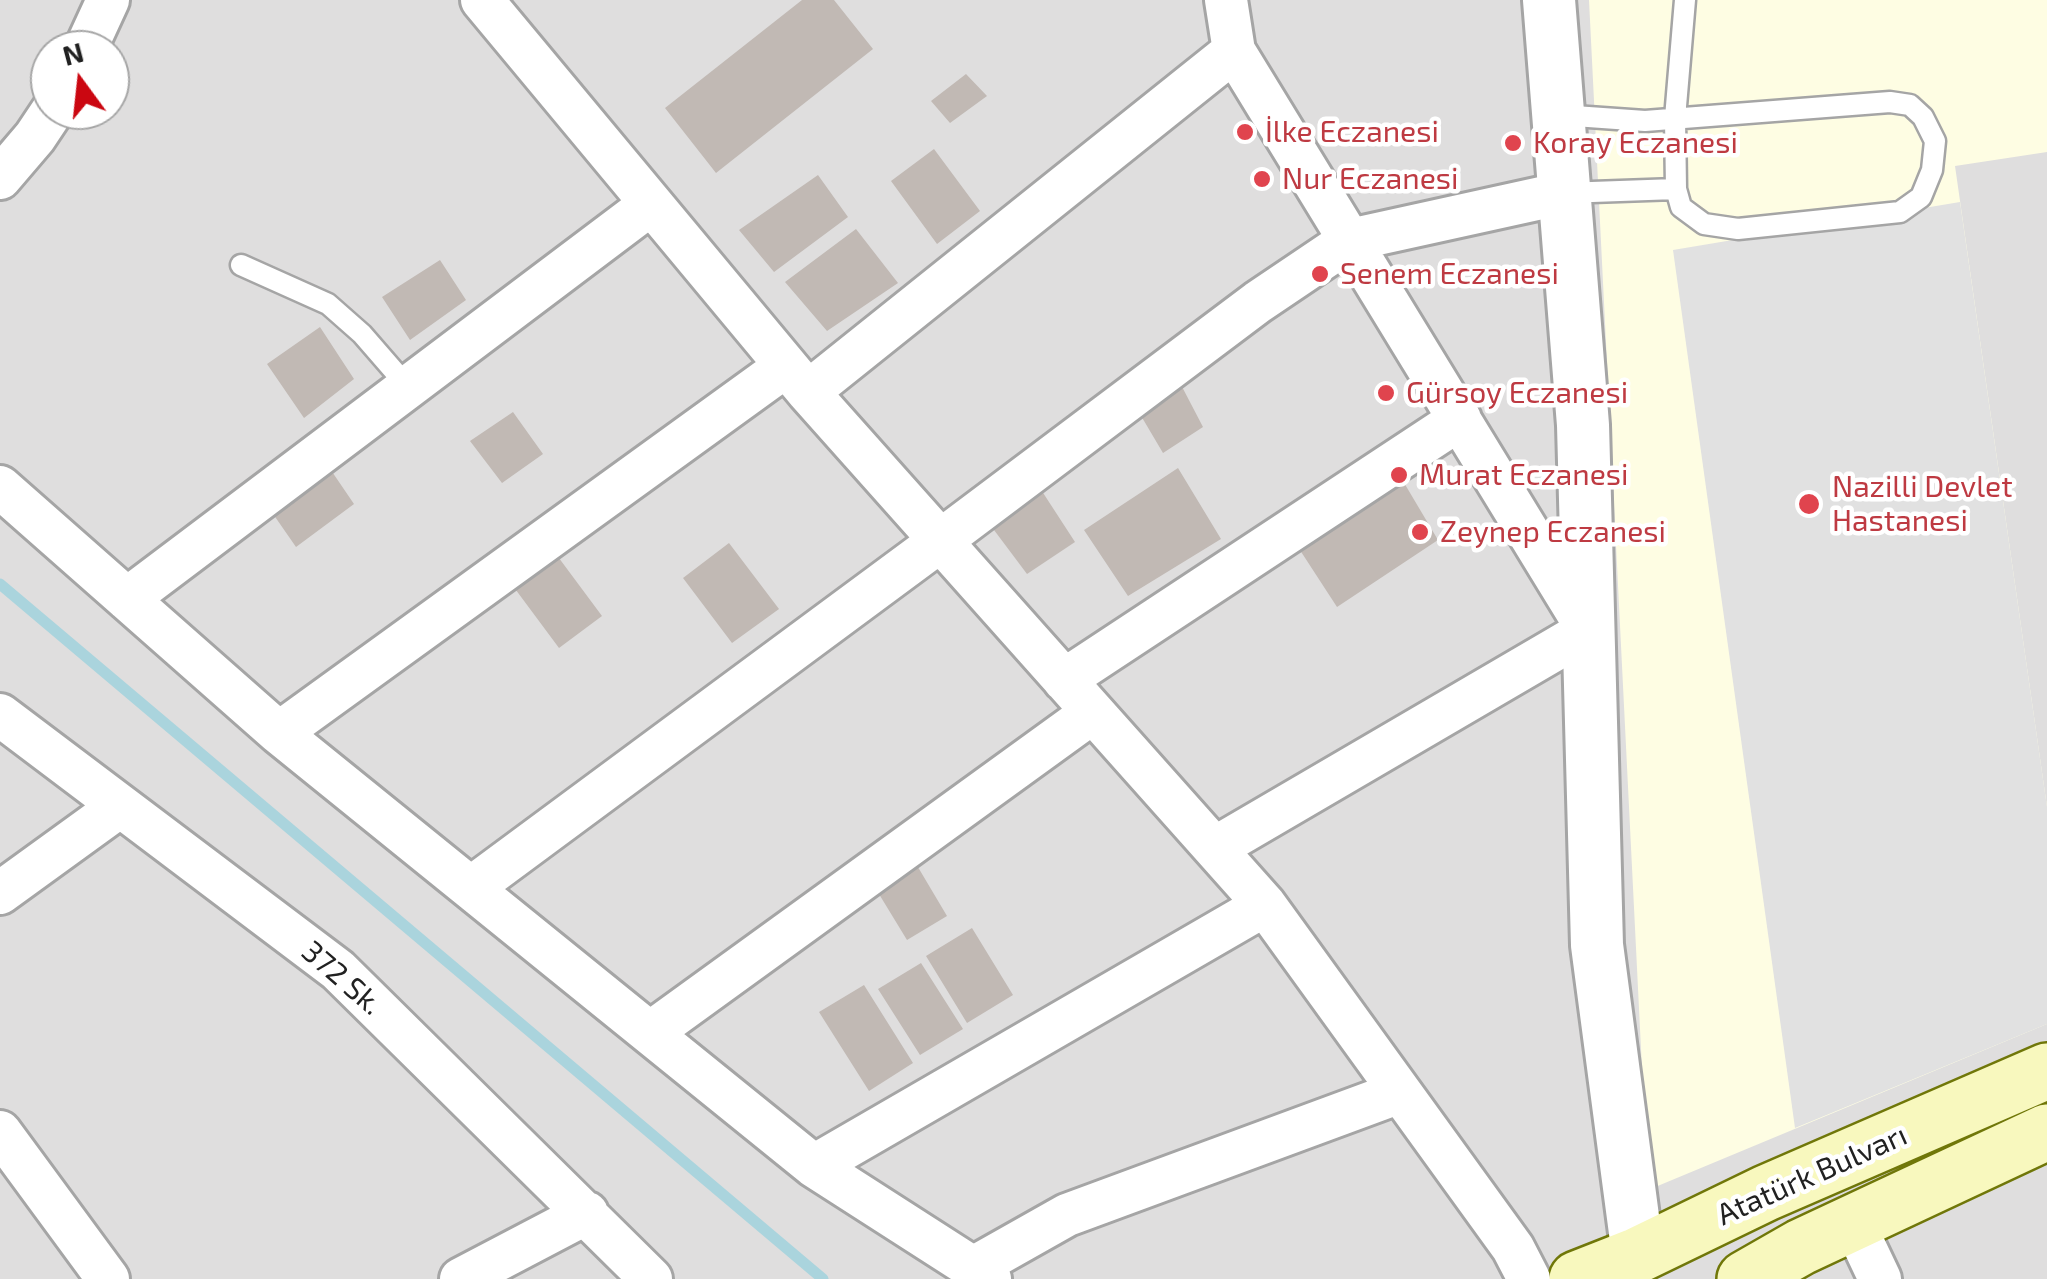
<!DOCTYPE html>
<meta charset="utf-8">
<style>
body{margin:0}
#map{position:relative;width:2047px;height:1279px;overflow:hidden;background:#f1ede8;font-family:"Exo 2",sans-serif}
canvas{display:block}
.north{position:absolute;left:30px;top:30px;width:100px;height:100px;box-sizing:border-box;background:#fff;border:2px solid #a6a6a6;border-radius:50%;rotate:345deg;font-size:28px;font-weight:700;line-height:40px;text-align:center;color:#212121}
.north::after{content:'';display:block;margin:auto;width:35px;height:45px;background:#cb0711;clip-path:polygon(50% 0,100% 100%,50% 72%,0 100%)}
</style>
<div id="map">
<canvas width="2047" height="1279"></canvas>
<div class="north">N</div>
</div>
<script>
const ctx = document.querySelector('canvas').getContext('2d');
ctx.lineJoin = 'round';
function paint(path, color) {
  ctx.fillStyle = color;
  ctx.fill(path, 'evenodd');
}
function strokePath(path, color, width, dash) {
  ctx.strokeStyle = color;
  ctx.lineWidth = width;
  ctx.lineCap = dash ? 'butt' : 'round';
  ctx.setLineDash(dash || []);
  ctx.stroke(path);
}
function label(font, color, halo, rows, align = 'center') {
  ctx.font = font + ' "Exo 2",sans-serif';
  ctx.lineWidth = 9;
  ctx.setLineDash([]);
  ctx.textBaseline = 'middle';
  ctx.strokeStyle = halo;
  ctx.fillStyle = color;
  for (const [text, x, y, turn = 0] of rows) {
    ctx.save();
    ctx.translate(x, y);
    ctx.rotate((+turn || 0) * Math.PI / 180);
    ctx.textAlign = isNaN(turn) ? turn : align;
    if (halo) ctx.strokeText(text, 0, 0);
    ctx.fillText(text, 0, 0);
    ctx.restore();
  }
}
const residential = new Path2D(`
 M 0,0 L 2047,0 L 2047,1279 L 0,1279 ZM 50,50 L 110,50 L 110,110 L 50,110 Z`);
const education = new Path2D(`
 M 1589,0 L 2047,0 L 2047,152 L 1955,166 L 2047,807 L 2047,1024 L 1648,1190 Z`);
const parking = new Path2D(`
 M 1960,202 L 2047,807 L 2047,1024 L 1795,1128 L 1673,250 Z`);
const stream = new Path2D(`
 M 0,584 L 823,1279`);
const building = new Path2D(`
 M 802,0 L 834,0 L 873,49 L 716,173 L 665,108 Z
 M 966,74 L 987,96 L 950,123 L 931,101 Z
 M 934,149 L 980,211 L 937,244 L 891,181 Z
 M 818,175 L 848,217 L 774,272 L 739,230 Z
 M 856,229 L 898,283 L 827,331 L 785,282 Z
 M 440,260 L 466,300 L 410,340 L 382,297 Z
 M 320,327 L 354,379 L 304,418 L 267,364 Z
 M 1179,381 L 1203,427 L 1163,453 L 1137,409 Z
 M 513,412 L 543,454 L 502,483 L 470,441 Z
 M 322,457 L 354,504 L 296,547 L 262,498 Z
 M 1178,468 L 1221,539 L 1128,596 L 1084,530 Z
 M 1400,476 L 1438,540 L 1337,607 L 1296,544 Z
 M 1036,482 L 1075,542 L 1027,574 L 982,514 Z
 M 729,543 L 779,609 L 732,643 L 683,578 Z
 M 553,550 L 602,616 L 559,648 L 510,582 Z
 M 909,852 L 947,916 L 907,940 L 868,876 Z
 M 972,928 L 1013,995 L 967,1023 L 926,956 Z
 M 921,963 L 963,1029 L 920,1055 L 878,989 Z
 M 864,985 L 913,1063 L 869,1091 L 819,1012 Z`);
const service = new Path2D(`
 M 1560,115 L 1645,121 L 1890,102 L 1910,105 L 1923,117 L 1935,141 L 1932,170 L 1921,197 L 1900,212 L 1738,229 L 1704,224 L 1681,207 L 1676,189 L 1675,118 L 1685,0
 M 1564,193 L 1676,189
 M 241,265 L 328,304 L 362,334 L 408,387`);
const minor = new Path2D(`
 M 482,0 L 808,392 L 1265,905 L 1513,1248 L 1529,1279
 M 85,50 L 108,0
 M 0,178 L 35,137 L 53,110
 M 808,392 L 1234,51
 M 0,487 L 279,733 L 814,1166 L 990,1279
 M 127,599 L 651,204
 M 1064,680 L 1460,419
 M 0,715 L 338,970 L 651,1279
 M 279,733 L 786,366
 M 1215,848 L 1588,630 L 1234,51 L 1226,0
 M 471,888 L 940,541 L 1258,302 L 1350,240 L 1564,193
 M 0,893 L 120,806
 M 650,1033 L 1093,712
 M 0,1132 L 108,1279
 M 814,1166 L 1265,905
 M 1853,1222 L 1880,1279
 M 973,1268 L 1067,1215 L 1400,1092
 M 461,1279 L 587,1213`);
const tertiary = new Path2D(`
 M 1549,0 L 1583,425 L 1597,945 L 1638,1255`);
const secondary = new Path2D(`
 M 1577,1279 L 1638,1255 L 1766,1193 L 2047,1071
 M 1745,1279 L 1801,1247 L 2047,1132`);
const markers = [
 [1245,132,10,"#e0444e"],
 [1513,143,10,"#e0444e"],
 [1262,179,10,"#e0444e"],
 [1320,274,10,"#e0444e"],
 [1386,393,10,"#e0444e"],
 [1399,475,10,"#e0444e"],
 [1809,504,12,"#e0444e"],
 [1420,532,10,"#e0444e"]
];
const healthNames = [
 ["İlke Eczanesi",1265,132],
 ["Koray Eczanesi",1533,143],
 ["Nur Eczanesi",1282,179],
 ["Senem Eczanesi",1340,274],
 ["Gürsoy Eczanesi",1406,393],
 ["Murat Eczanesi",1419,475],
 ["Nazilli Devlet",1832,487],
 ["Hastanesi",1832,521],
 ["Zeynep Eczanesi",1440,532]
];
const streetNames = [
 ["372 Sk.",342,978,41],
 ["Atatürk Bulvarı",1812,1175,-24]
];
paint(residential, '#dfdede');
paint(education, '#fefde3');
paint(parking, '#e1e1e1');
strokePath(stream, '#aad4dd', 11);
paint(building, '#c1b9b4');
strokePath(service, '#a5a5a5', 25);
strokePath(minor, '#a5a5a5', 48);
strokePath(tertiary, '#a5a5a5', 58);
strokePath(secondary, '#707709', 60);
strokePath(service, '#fff', 20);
strokePath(minor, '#fff', 42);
strokePath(tertiary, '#fff', 52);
strokePath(secondary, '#f8f8be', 55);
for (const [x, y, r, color] of markers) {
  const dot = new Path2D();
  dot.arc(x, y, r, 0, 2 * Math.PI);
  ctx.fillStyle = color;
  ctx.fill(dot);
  strokePath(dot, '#fff', 4);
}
label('30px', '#be3a42', '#fff', healthNames, 'left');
label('30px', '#212121', '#fff', streetNames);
</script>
